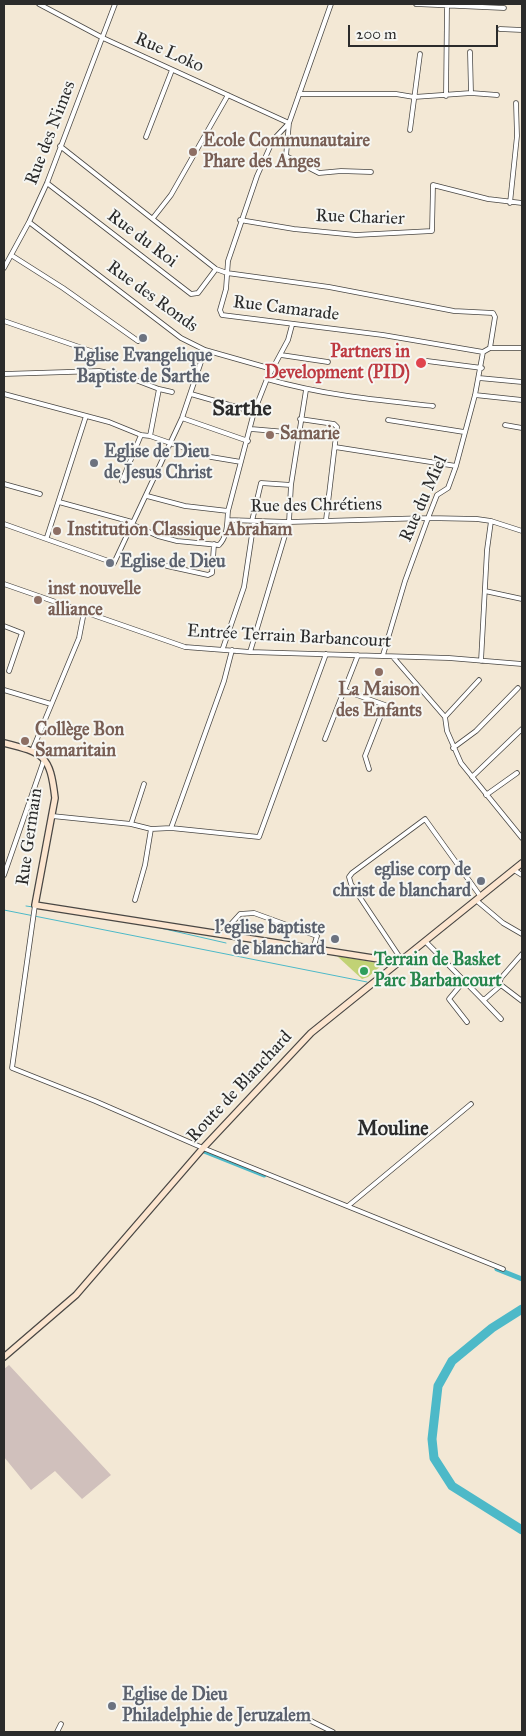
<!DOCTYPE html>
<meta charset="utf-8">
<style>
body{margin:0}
#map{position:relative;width:526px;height:1736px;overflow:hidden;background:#f3e8d5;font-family:"IM FELL Great Primer",serif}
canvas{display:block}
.frame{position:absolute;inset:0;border:5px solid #2b2b2b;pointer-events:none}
.scale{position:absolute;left:348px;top:25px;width:150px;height:22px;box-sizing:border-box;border:2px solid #2b2b2b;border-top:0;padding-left:6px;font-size:15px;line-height:18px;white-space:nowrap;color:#2b2b2b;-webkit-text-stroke:4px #f6f6f2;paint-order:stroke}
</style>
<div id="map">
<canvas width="526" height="1736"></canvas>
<div class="frame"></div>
<div class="scale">200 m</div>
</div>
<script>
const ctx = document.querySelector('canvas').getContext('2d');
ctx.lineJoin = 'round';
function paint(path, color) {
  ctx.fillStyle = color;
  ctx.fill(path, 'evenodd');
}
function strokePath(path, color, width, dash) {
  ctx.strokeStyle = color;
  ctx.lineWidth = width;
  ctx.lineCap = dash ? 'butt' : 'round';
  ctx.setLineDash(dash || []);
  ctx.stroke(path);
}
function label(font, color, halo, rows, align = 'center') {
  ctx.font = font + ' "IM FELL Great Primer",serif';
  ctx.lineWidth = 4;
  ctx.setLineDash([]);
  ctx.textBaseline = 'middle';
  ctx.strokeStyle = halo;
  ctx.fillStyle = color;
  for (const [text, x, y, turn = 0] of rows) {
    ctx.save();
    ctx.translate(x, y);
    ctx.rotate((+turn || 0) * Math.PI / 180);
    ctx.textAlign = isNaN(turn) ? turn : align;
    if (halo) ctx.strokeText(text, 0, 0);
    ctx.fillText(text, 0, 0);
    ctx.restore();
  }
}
const industrial = new Path2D(`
 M 9,1365 L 111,1475 L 82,1499 L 55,1471 L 31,1490 L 4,1457 L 4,1369 Z`);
const green = new Path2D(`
 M 337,956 L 383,964 L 368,977 L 362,979 Z`);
const stream = new Path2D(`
 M 26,906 L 33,907
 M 4,910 L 367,982
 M 156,927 L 226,943`);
const canal = new Path2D(`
 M 204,1151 L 264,1175
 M 497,1269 L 522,1279`);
const river = new Path2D(`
 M 522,1309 L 492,1328 L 452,1361 L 438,1386 L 432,1439 L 434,1458 L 452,1486 L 522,1530`);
const street = new Path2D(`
 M 39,4 L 103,38 L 289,123
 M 331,4 L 289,123 L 286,156 L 319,173 L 341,171 L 371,172
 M 416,4 L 504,8
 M 500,29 L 522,30
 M 470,52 L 471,93
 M 299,94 L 396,94 L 414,97 L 471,93 L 497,95
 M 446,96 L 447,5
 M 289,123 L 273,140 L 257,176 L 228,261 L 226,289 L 220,310 L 222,315 L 383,335 L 483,352 L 490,348 L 522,348
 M 410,130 L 420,54
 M 146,137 L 172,70
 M 60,146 L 216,269 L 227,273 L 329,287 L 454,311 L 493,313 L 495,317 L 490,348
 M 47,183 L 191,294 L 198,293 L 216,269
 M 510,203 L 517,136 L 516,103
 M 153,218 L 171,195 L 228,95
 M 240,220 L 294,229 L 356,235 L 432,231 L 433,185 L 488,199 L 522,203
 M 29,222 L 181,338 L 205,350 L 272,369
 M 11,255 L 63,288 L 138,341
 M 4,268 L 29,222 L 47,183 L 115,4
 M 4,321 L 111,358
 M 281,355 L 328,362
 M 427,361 L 482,368
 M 4,374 L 99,371 L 125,376 L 159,389 L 150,436
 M 479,378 L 522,382
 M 267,379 C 323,395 375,400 433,406
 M 159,389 L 172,392
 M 4,394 L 109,422 L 141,435 L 150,436 L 211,457 L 241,462
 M 191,394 L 254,412
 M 475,395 L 522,400
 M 182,418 L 248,441
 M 300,419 L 334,424 L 337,427 L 326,520
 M 388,420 L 464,432
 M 505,425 L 522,428
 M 251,429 L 298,433
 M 335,447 L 456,466
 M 122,481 L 141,435
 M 4,484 L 40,494
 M 59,502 L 132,522
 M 228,511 L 254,412 L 267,379 L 288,340 L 292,325
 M 228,520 L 289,522 L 428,518 L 477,519 L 491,521 L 522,531
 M 252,521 L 261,483 L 291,485
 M 4,524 L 114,563 L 182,418 L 205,350
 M 131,524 L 158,536 L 177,541 L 219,545 C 228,536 227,522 228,511 L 185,506 L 147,496
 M 47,537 L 86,416
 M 167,566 L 208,575 L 212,573 L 214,544
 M 4,584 L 185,647 L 250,652 L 449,658 L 522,664
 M 485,591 L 522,599
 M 4,626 L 22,633 L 9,671
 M 223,648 L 244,587 L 254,521
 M 250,652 L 289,522 L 291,485 L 306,390
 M 383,655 L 405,581 L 428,518 L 437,495 L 448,488 L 456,466 L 475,395 L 483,352
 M 393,657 L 445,717 L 447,731 L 461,763 L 522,838
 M 481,661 L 487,550 L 491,521
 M 4,690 L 51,704
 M 343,690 L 385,705 L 365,756 L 369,769
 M 445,717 L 479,680
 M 325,739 L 358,655
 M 453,748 L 476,731 L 518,688
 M 32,751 L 79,638 L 84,612
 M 472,777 L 522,729
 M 486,795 L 517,773
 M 52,816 L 131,824 L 151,829 L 171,828 L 259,837 L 326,654
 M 131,824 L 144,784
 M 171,828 L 224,681 L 232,650
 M 514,870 L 522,875
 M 4,875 L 44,760
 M 135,900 L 145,865 L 151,829
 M 477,901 L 503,923 L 522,934
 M 35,905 L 12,1068 L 95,1101 L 203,1148 L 503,1269
 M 221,935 L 240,914 L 254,913 L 317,936 L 313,949
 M 425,941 L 482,999 L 485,999 L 501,985 L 522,1001
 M 401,959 L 351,884 L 349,877 L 352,873 L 425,819 L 481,897
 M 464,981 L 449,999 L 467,1022
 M 499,985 L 501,978 L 522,954
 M 482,999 L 501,1019
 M 348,1206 L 471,1104
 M 299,1715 L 333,1732
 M 57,1732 L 61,1724`);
const secondary = new Path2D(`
 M 4,743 C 44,753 50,755 55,798 L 35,905 L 398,962
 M 4,1357 L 76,1295 L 203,1148 L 311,1033 L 522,863`);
const markers = [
 [193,152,5,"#8d6e63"],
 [143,338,5,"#6b7280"],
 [421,363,6,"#e0444e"],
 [270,435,5,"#8d6e63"],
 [94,463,5,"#6b7280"],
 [57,531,5,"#8d6e63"],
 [110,563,5,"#6b7280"],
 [38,600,5,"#8d6e63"],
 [379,672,5,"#8d6e63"],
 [25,741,5,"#8d6e63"],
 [481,881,5,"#6b7280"],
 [335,939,5,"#6b7280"],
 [364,971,5,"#2e9e5b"],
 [112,1706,5,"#6b7280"]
];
const streetNames = [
 ["Rue Loko",169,53,24],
 ["Rue des Nimes",51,133,-69],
 ["Rue Charier",360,218,2],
 ["Rue du Roi",142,239,37],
 ["Rue des Ronds",152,297,36],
 ["Rue Camarade",286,309,7],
 ["Rue du Miel",424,499,-66],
 ["Rue des Chrétiens",316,506,-1],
 ["Entrée Terrain Barbancourt",289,637,3],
 ["Rue Germain",30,837,-82],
 ["Route de Blanchard",240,1087,-47]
];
const educationNames = [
 ["Ecole Communautaire",203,142],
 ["Phare des Anges",203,163],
 ["Samarie",280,435],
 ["Institution Classique Abraham",67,531],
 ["inst nouvelle",48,590],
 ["alliance",48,611],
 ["La Maison",379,691,"center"],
 ["des Enfants",379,712,"center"],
 ["Collège Bon",35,731],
 ["Samaritain",35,752]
];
const healthNames = [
 ["Partners in",410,353],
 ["Development (PID)",410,374]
];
const worshipNames = [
 ["Eglise Evangelique",143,357,"center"],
 ["Baptiste de Sarthe",143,378,"center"],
 ["Eglise de Dieu",104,453],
 ["de Jesus Christ",104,474],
 ["Eglise de Dieu",120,563],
 ["eglise corp de",471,871,"right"],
 ["christ de blanchard",471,892,"right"],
 ["l'eglise baptiste",325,929,"right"],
 ["de blanchard",325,950,"right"],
 ["Eglise de Dieu",122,1696],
 ["Philadelphie de Jeruzalem",122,1717]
];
const leisureNames = [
 ["Terrain de Basket",374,961],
 ["Parc Barbancourt",374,982]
];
const quarterNames = [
 ["Mouline",393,1130]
];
const districtNames = [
 ["Sarthe",242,410]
];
paint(industrial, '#d0c0bc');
paint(green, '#c1d275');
strokePath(stream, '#4db9c8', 1);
strokePath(canal, '#4db9c8', 5);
strokePath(river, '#4db9c8', 9);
strokePath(street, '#494744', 5.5);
strokePath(secondary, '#494744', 8);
strokePath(street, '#fff', 4);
strokePath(secondary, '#fce5cf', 5.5);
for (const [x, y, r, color] of markers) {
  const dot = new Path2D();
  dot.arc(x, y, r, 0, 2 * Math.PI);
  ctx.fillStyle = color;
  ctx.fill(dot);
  strokePath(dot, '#f6f6f2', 2);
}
label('18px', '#2b2b2b', '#f6f6f2', streetNames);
label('bold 18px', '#785e54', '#f6f6f2', educationNames, 'left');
label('bold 18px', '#be3a42', '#f6f6f2', healthNames, 'right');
label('bold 18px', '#5b616d', '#f6f6f2', worshipNames, 'left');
label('bold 18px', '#27864d', '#f6f6f2', leisureNames, 'left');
label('bold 20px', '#2b2b2b', '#f6f6f2', quarterNames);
label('bold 22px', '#2b2b2b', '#f6f6f2', districtNames);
</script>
